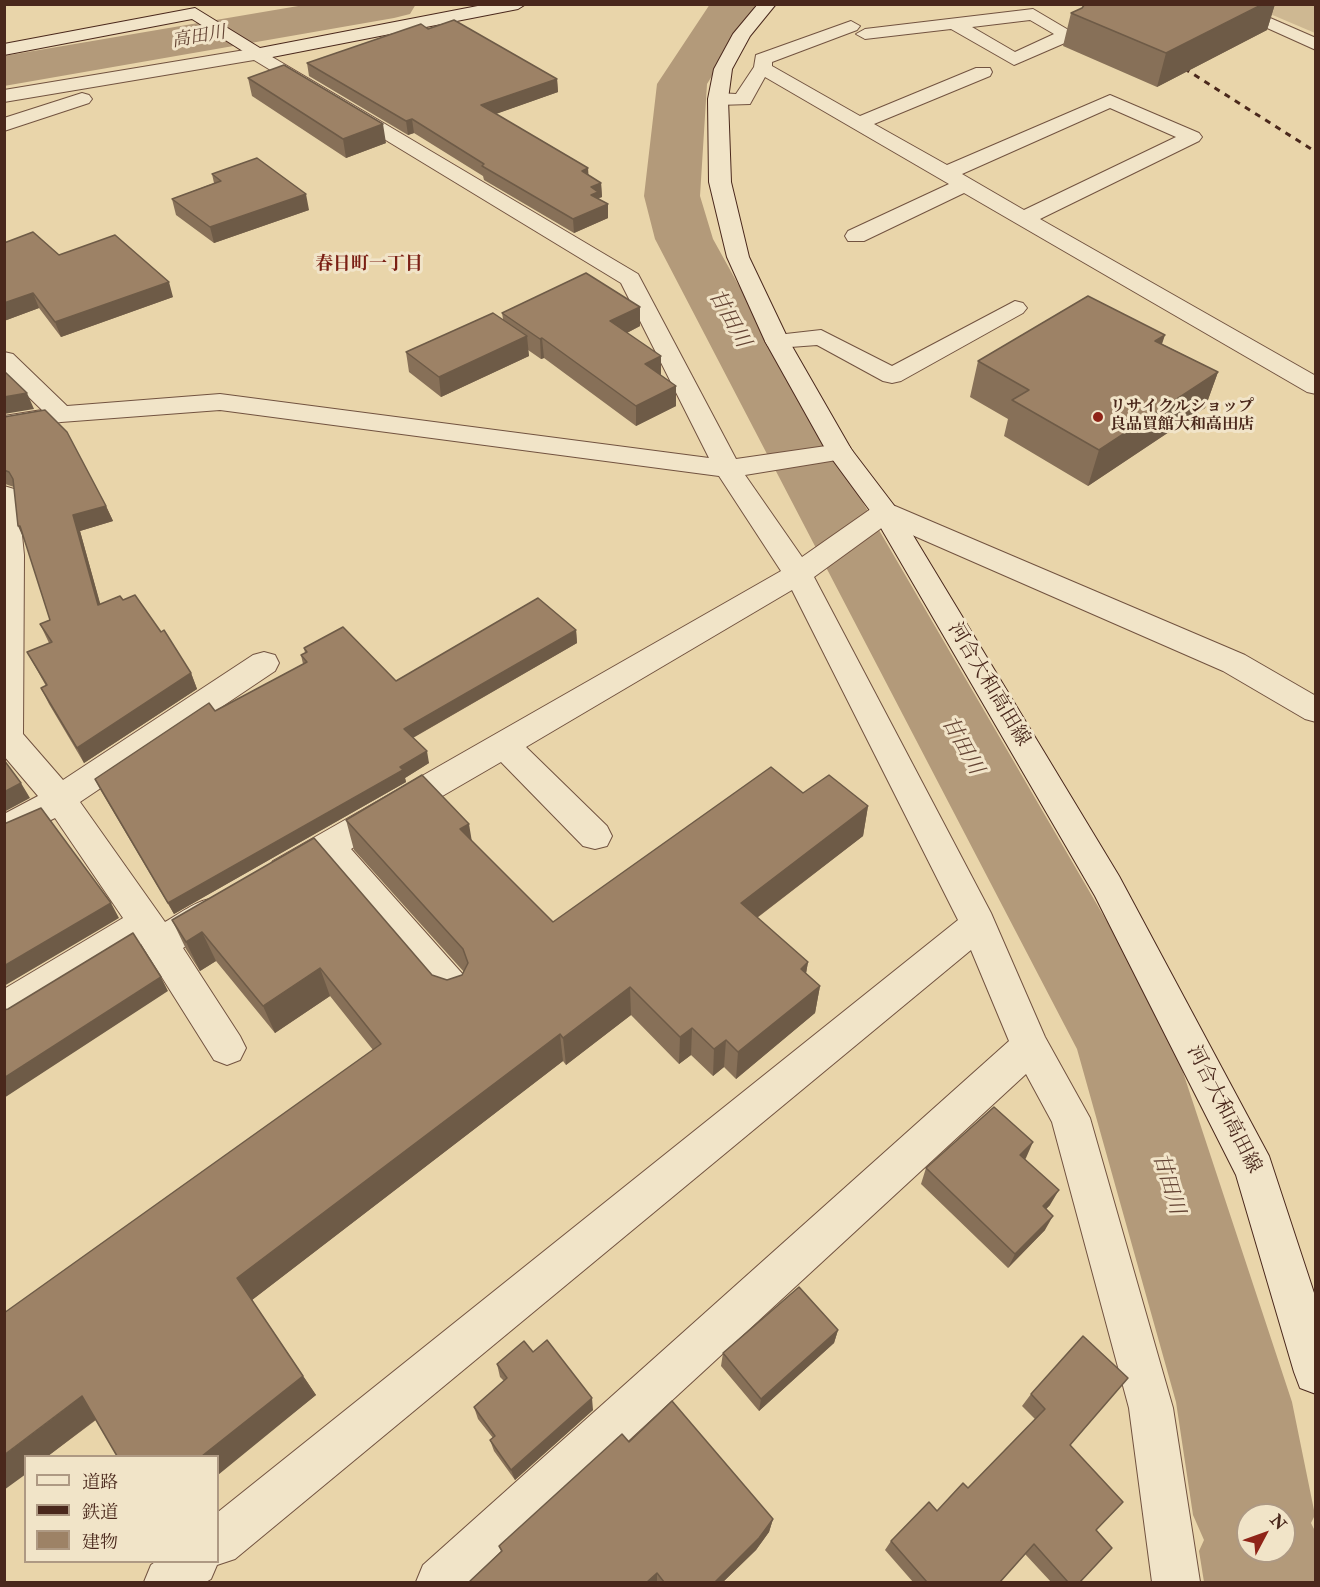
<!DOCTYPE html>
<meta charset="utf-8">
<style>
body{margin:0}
#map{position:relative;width:1320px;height:1587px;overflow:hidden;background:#e9d5aa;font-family:"IM FELL Double Pica","Noto Serif JP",serif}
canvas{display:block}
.frame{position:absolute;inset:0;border:6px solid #4a281c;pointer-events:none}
.legend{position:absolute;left:24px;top:1455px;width:195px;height:108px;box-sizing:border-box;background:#f1e4c8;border:2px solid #ae9983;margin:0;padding:8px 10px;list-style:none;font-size:18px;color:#4a281c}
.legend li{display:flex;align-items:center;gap:12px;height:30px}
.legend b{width:30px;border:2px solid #ae9983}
.north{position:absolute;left:1236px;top:1503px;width:60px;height:60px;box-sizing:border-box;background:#f1e4c8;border:2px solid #ae9983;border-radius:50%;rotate:49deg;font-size:16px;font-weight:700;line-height:24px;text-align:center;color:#4a281c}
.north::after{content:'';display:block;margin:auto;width:21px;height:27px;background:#8f2418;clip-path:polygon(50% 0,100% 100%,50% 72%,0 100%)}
</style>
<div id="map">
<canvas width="1320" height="1587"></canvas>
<div class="frame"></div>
<ul class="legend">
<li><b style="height:8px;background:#f1e4c8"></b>道路</li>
<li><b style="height:8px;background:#4a281c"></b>鉄道</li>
<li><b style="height:16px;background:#9d8266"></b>建物</li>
</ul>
<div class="north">N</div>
</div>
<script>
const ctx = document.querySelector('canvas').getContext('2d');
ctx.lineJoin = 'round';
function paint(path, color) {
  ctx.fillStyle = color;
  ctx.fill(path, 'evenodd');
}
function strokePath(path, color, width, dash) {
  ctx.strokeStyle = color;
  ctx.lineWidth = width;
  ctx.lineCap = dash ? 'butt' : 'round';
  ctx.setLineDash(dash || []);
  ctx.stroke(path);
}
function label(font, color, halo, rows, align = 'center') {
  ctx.font = font + ' "IM FELL Double Pica","Noto Serif JP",serif';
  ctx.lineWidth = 6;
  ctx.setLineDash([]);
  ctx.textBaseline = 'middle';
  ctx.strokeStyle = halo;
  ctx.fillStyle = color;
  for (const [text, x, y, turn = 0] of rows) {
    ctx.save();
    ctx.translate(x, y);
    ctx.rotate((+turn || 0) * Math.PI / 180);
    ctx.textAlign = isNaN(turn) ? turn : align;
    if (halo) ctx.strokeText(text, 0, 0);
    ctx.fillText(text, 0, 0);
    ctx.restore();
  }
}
const green = new Path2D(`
 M 1249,5 L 1315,5 L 1315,33 Z`);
const river = new Path2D(`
 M 310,4 L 416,4 L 410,14 L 394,18 L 4,86 L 4,56 Z
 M 710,4 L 756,4 L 707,84 L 700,196 L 713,239 L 780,360 L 1159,1011 L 1173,1042 L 1292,1402 L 1315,1515 L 1311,1523 L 1316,1533 L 1316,1582 L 1204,1582 L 1199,1551 L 1204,1540 L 1193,1515 L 1176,1402 L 1077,1049 L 655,239 L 644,196 L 657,84 ZM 1248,1515 L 1284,1515 L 1284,1551 L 1248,1551 Z`);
const street = new Path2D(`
 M 1214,4 L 1238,4 L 1316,38 L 1316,50 Z
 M 1033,9 L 1077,35 L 1074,39 L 1014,65 L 951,29 L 865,39 L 856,34 L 865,29 ZM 1030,20 L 1054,34 L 1015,52 L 972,27 Z
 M 851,21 L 860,26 L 857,30 L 772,62 L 772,66 L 860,116 L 976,68 L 990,68 L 992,72 L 990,76 L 874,124 L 947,165 L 1110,95 L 1199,133 L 1202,137 L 1199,141 L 1040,219 L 1316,376 L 1316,394 L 1307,392 L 964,193 L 864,241 L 848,241 L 845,236 L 848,231 L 949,184 L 765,77 L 750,104 L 718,105 L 708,99 L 718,93 L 736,94 L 754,67 L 756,55 ZM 1110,108 L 1176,137 L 1024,210 L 962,174 Z
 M 257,48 L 638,274 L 736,459 L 840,444 L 849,446 L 853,452 L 849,458 L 745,475 L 802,557 L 875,506 L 885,503 L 895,506 L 1245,655 L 1316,696 L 1316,722 L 1305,719 L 1223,671 L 887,524 L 814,577 L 991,913 L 1045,1037 L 1090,1118 L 1173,1408 L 1200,1582 L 1152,1582 L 1129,1408 L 1052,1122 L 1026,1074 L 475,1582 L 416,1582 L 423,1565 L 1009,1041 L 971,950 L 235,1559 L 217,1565 L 211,1579 L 206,1582 L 144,1582 L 151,1565 L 155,1562 L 218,1562 L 218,1512 L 958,920 L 792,590 L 526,747 L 607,826 L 612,836 L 607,846 L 595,849 L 583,846 L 501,762 L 351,849 L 467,979 L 472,990 L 467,1001 L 454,1006 L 441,1001 L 324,865 L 285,885 L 273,881 L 268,871 L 273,861 L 781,571 L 719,476 L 220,410 L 61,422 L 4,432 L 4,416 L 42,410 L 4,373 L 4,352 L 13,354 L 67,406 L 220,394 L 709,458 L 621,283 L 254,60 L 4,102 L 4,90 Z
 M 82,93 L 89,95 L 92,99 L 89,103 L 4,131 L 4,118 Z
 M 1015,301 L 1023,303 L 1027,308 L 1023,313 L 901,381 L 892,383 L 883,381 L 817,345 L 777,348 L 768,346 L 765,341 L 768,336 L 821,330 L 892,366 Z
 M 4,486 L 14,489 L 18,495 L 24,555 L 23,734 L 63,780 L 253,655 L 264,652 L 275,655 L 279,663 L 275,671 L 80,802 L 165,922 C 185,911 206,892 229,900 L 235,910 L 229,920 L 183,948 L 240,1036 L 246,1048 L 240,1060 L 227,1065 L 214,1060 L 141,944 L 17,1021 L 4,1025 L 4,989 L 123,918 L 55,818 L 4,843 L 4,814 L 38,796 L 4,756 Z`);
const secondary = new Path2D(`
 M 488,4 L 526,4 L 518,9 L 257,60 L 192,19 L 4,55 L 4,44 L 195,8 L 260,48 Z
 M 758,4 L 776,4 L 750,36 L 732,69 L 728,99 L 731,182 L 749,257 L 789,341 L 851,449 L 899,512 L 1119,876 L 1269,1156 L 1316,1299 L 1316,1394 L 1300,1388 L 1294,1372 L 1236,1175 L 1095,896 L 874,516 L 827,452 L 765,341 L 727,257 L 709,182 L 708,99 L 714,69 L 733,34 Z`);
const rail = new Path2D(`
 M 1174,62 L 1316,152`);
const wall = new Path2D(`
 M 1085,4 L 1275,4 L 1267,30 L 1157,87 L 1063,46 L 1071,13 L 1082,8 Z
 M 428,29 L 557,79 L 558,92 L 495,114 L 601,183 L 602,197 L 598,199 L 608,218 L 574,233 L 484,180 L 483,176 L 414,133 L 408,135 L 309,76 L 307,63 Z
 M 248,78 L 386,143 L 346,158 L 252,96 Z
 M 212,174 L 309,210 L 214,243 L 176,215 L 172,199 L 214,183 Z
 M 4,243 L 59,255 L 173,297 L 61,337 L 39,308 L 4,321 Z
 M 502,313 L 640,326 L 627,333 L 661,375 L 676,386 L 676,406 L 636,426 L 544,358 L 541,359 L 528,350 L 529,356 L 441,397 L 409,372 L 406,352 L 503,319 Z
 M 1162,344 L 1218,372 L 1205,408 L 1088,486 L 1004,436 L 1008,419 L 970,397 L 978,361 Z
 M 4,417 L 106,506 L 113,521 L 80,531 L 100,604 L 123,600 L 191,673 L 197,689 L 84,763 L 49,704 L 41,688 L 46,686 L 27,652 L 49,643 L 40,624 L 50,620 L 14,487 L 5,484 Z
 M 576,630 L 577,643 L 413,738 L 429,763 L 405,778 L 406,782 L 174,914 L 101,791 L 95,779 L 215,711 L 303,664 L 301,655 L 305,653 L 304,648 L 396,681 Z
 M 803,793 L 868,806 L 863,836 L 757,918 L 808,962 L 806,973 L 820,986 L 815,1013 L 736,1079 L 724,1067 L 713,1076 L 691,1055 L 679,1064 L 631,1015 L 566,1065 L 563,1061 L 252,1300 L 316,1395 L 224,1468 L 96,1420 L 48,1456 L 26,1456 L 373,1050 L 330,996 L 275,1033 L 216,961 L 200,971 L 186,949 L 172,920 L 432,975 L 447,980 L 462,975 L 464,972 L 354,850 L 346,820 L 471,840 L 553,922 Z
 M 1026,1158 L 1025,1159 L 1050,1205 L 1046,1209 L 1045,1230 L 1008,1268 L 921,1184 L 926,1168 Z
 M 838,1330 L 834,1343 L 759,1411 L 721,1366 L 723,1353 Z
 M 1083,1336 L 1070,1445 L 1096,1530 L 1080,1582 L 1051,1582 L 1025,1554 L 1000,1582 L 913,1582 L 885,1550 L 891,1541 L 937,1511 L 968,1488 L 1035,1419 L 1022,1406 L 1031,1394 Z
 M 533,1352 L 593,1410 L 515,1480 L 494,1451 L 490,1440 L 493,1438 L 478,1419 L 474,1407 L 504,1381 L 500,1377 L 497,1364 Z
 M 629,1442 L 773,1519 L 769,1532 L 756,1550 L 723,1582 L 469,1582 L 501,1551 L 499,1546 Z`);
const shadedWall = new Path2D(`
 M 1263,4 L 1275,4 L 1267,30 L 1157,87 L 1166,53 Z
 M 557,79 L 558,92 L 482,119 L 481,105 Z
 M 412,119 L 414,133 L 408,135 L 406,121 Z
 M 383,124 L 386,143 L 346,158 L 343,139 Z
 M 588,168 L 589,182 L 582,171 Z
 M 601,183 L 602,197 L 598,198 L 598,206 L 591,209 L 591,187 Z
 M 306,194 L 309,210 L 214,243 L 210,227 Z
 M 608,204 L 608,218 L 574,233 L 573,219 Z
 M 169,282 L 173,297 L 61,337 L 55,322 Z
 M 33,293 L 39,308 L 4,321 L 4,303 Z
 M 640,307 L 640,326 L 611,341 L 610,321 Z
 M 1165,335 L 1153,371 L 1155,341 Z
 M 527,336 L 529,356 L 441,397 L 439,377 Z
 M 542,338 L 544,358 L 541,359 L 540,339 Z
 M 661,356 L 661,376 L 645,364 Z
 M 1218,372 L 1205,408 L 1088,486 L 1099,450 Z
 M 676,386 L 676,406 L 636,426 L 636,406 Z
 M 27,393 L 34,409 L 4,414 L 4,397 Z
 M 106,506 L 113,521 L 80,531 L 105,621 L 98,605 L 73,515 Z
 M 18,526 L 20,526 L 25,542 Z
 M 576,630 L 577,643 L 407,741 L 404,729 Z
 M 191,673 L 197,689 L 84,763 L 77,748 Z
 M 427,751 L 429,763 L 405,778 L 406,782 L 174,914 L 168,903 Z
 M 21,783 L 30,798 L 4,812 L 4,792 Z
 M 868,806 L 863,836 L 738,932 L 741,903 Z
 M 469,824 L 474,854 L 460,829 Z
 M 111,903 L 119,918 L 4,986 L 4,966 Z
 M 202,932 L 216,961 L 200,971 L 186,942 Z
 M 808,962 L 803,991 L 801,969 Z
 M 320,968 L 330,996 L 275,1033 L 263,1006 Z
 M 161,977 L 168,991 L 4,1098 L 4,1078 Z
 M 820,986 L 815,1013 L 736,1079 L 738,1052 Z
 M 630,987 L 631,1015 L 566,1065 L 563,1038 Z
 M 692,1028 L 691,1055 L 679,1064 L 680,1037 Z
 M 560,1034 L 563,1061 L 252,1300 L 237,1278 Z
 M 726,1040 L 724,1067 L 713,1076 L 714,1049 Z
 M 1033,1142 L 1026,1158 L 1013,1171 L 1020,1155 Z
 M 1059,1190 L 1050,1205 L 1035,1221 L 1043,1206 Z
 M 1053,1216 L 1045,1230 L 1008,1268 L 1015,1254 Z
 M 838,1330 L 834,1343 L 759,1411 L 761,1399 Z
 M 303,1376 L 316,1395 L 218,1475 L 218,1456 L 202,1456 Z
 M 82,1396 L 103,1414 L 48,1456 L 26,1456 L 26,1474 L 4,1490 L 4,1455 Z
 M 592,1398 L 593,1410 L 515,1480 L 511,1470 Z
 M 773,1519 L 769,1532 L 756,1550 L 723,1582 L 715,1582 Z
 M 657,1573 L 657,1582 L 647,1582 Z`);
const building = new Path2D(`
 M 1085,4 L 1263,4 L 1166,53 L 1071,13 L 1082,8 Z
 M 454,20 L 557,79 L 481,105 L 588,168 L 582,171 L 601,183 L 591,187 L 598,192 L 591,195 L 608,204 L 573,219 L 482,166 L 484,164 L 412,119 L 406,121 L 307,63 L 421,24 L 428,29 Z
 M 284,65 L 383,124 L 343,139 L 248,78 Z
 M 257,158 L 306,194 L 210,227 L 172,199 L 221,181 L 212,174 Z
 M 33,232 L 59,255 L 115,235 L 169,282 L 55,322 L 33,293 L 4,303 L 4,243 Z
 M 586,273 L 640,307 L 610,321 L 661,356 L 645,364 L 676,386 L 636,406 L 542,338 L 540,339 L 502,313 Z
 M 1088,296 L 1165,335 L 1155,341 L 1218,372 L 1099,450 L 1012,400 L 1029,390 L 978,361 Z
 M 493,313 L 527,336 L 439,377 L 406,352 Z
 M 4,371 L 27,393 L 4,397 Z
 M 45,410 L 67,432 L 106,506 L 73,515 L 98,605 L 120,596 L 123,600 L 135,595 L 161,632 L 164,630 L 191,673 L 77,748 L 41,688 L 47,685 L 27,652 L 52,642 L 40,624 L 50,620 L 20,526 L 18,526 L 13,479 L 9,472 L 4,470 L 4,417 Z
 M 538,598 L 576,630 L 404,729 L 427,751 L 400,767 L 403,770 L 168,903 L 95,779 L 209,703 L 215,711 L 307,662 L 301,655 L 307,652 L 304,648 L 343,627 L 396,681 Z
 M 4,760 L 21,783 L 4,792 Z
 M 771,767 L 803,793 L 829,775 L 868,806 L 741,903 L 808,962 L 801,969 L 820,986 L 738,1052 L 726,1040 L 714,1049 L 692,1028 L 680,1037 L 630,987 L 563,1038 L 560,1034 L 237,1278 L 303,1376 L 202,1456 L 117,1456 L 82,1396 L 4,1455 L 4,1313 L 381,1044 L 320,968 L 263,1006 L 202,932 L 186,942 L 172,920 L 314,838 L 432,975 L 447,980 L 462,975 L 468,963 L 463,949 L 346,820 L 422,775 L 469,824 L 460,829 L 553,922 Z
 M 41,808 L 111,903 L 4,966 L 4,824 Z
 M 133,933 L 161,977 L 4,1078 L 4,1010 L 8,1009 Z
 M 994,1107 L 1033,1142 L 1020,1155 L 1059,1190 L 1043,1206 L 1053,1216 L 1015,1254 L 926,1168 Z
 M 799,1287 L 838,1330 L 761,1399 L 723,1353 Z
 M 1083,1336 L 1128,1378 L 1070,1445 L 1123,1502 L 1096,1530 L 1112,1548 L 1080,1582 L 1068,1582 L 1034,1544 L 1000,1582 L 927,1582 L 891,1541 L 929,1502 L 937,1511 L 963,1483 L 968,1488 L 1045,1409 L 1031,1394 Z
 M 547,1340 L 592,1398 L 511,1470 L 490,1440 L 495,1436 L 474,1407 L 507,1378 L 497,1364 L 524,1341 L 533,1352 Z
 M 672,1401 L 773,1519 L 759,1538 L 715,1582 L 664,1582 L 657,1573 L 647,1582 L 469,1582 L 502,1551 L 499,1546 L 622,1434 L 629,1442 Z`);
const markers = [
 [1098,417,6,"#8f2418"]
];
const farPoinames = [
 ["リサイクルショップ",1110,408],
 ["良品買館大和高田店",1110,426]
];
const farWaternames = [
 ["高田川",199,38,-10]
];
const farNeighbourhoodnames = [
 ["春日町一丁目",369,265]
];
const streetNames = [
 ["河合大和高田線",988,685,59],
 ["河合大和高田線",1223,1110,63]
];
const waterNames = [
 ["甘田川",728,319,61],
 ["甘田川",961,746,61],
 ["甘田川",1167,1184,73]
];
paint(green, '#ceb892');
paint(river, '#b39a7a');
strokePath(street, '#725340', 2);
strokePath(secondary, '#4a281c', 2);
paint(street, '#f1e4c8');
paint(secondary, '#f1e4c8');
strokePath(rail, '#4a281c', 3, [6, 6]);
paint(wall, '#877058');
paint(shadedWall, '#6e5b47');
paint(building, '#9d8266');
strokePath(building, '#6e5b47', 1.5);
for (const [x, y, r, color] of markers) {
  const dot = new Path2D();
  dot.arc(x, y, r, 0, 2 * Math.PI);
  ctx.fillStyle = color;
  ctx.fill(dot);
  strokePath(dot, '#f1e4c8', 2);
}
label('bold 16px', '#4a281c', '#f1e4c8', farPoinames, 'left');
label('italic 18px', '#644434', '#f1e4c8', farWaternames);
label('bold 18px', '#7a1f14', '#f1e4c8', farNeighbourhoodnames);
label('20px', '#4a281c', '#f1e4c8', streetNames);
label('italic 21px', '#644434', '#f1e4c8', waterNames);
</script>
